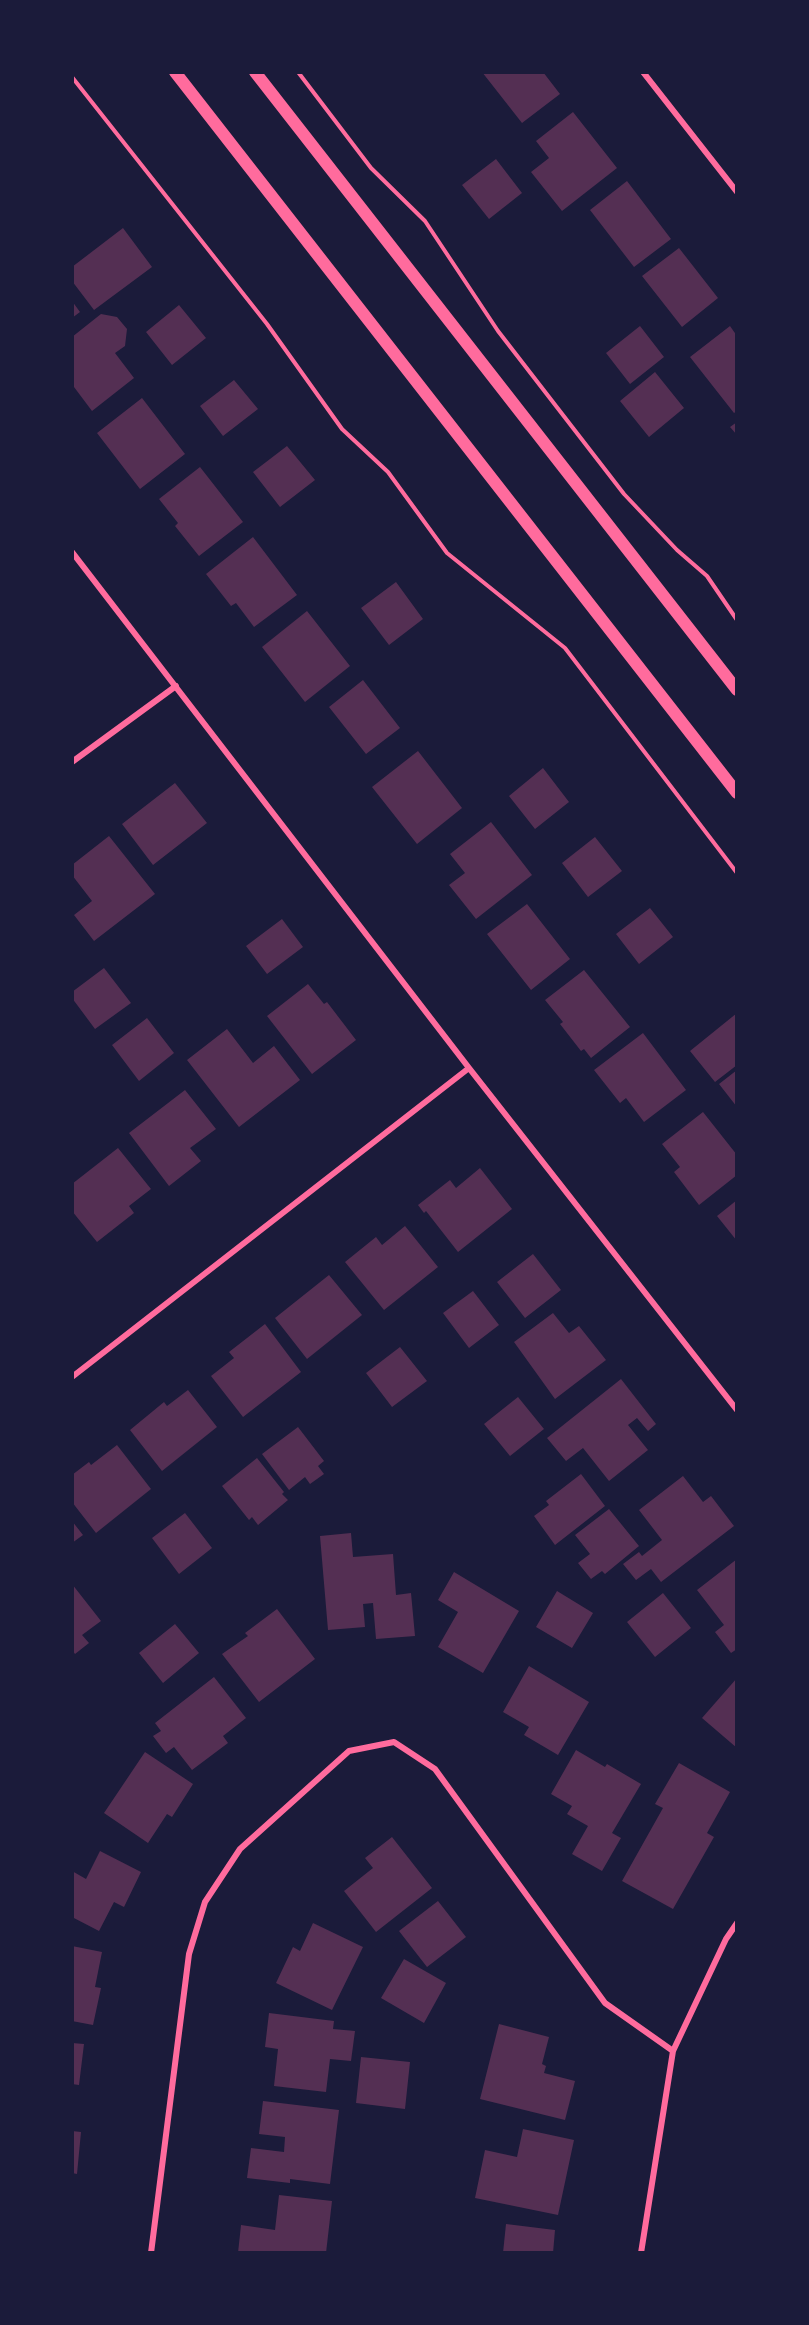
<!DOCTYPE html>
<style>
body{margin:0}
#map{position:relative;width:809px;height:2325px;overflow:hidden;background:#1b1b3a;font-family:Inter,sans-serif}
canvas{display:block}
.frame{position:absolute;inset:0;border:74px solid #1b1b3a;pointer-events:none}
</style>
<div id="map">
<canvas width="809" height="2325"></canvas>
<div class="frame"></div>
</div>
<script>
const ctx = document.querySelector('canvas').getContext('2d');
ctx.lineJoin = 'round';
function paint(path, color) {
  ctx.fillStyle = color;
  ctx.fill(path, 'evenodd');
}
function strokePath(path, color, width, dash) {
  ctx.strokeStyle = color;
  ctx.lineWidth = width;
  ctx.lineCap = dash ? 'butt' : 'round';
  ctx.setLineDash(dash || []);
  ctx.stroke(path);
}
const building = new Path2D(`
 M 482,72 L 543,72 L 560,94 L 522,123 Z
 M 573,112 L 617,168 L 562,211 L 531,172 L 549,158 L 536,141 Z
 M 496,159 L 522,193 L 489,219 L 462,185 Z
 M 627,181 L 671,239 L 634,267 L 590,210 Z
 M 123,228 L 152,267 L 94,310 L 72,281 L 72,267 Z
 M 679,248 L 718,298 L 682,327 L 642,276 Z
 M 72,301 L 80,312 L 72,318 Z
 M 179,305 L 206,338 L 172,365 L 146,332 Z
 M 101,314 L 117,317 L 127,329 L 125,346 L 115,353 L 134,378 L 92,411 L 74,387 L 72,389 L 72,337 Z
 M 640,326 L 664,357 L 630,384 L 606,353 Z
 M 730,326 L 737,336 L 737,411 L 734,413 L 690,357 Z
 M 655,372 L 684,408 L 649,437 L 620,401 Z
 M 234,380 L 258,409 L 223,436 L 200,406 Z
 M 142,398 L 185,454 L 140,489 L 97,433 Z
 M 737,422 L 737,435 L 730,427 Z
 M 287,446 L 315,480 L 280,507 L 253,472 Z
 M 200,467 L 243,522 L 199,556 L 175,526 L 178,523 L 159,499 Z
 M 253,537 L 297,595 L 254,627 L 236,603 L 231,606 L 206,574 Z
 M 396,582 L 423,619 L 389,645 L 361,608 Z
 M 307,611 L 350,666 L 305,702 L 262,647 Z
 M 363,680 L 400,728 L 366,754 L 329,707 Z
 M 418,751 L 462,808 L 417,844 L 372,787 Z
 M 543,768 L 569,802 L 535,829 L 509,796 Z
 M 175,783 L 207,823 L 153,865 L 122,824 Z
 M 491,822 L 532,875 L 476,919 L 449,885 L 465,873 L 450,854 Z
 M 109,836 L 155,894 L 94,941 L 74,915 L 92,901 L 72,875 L 72,865 Z
 M 595,837 L 622,871 L 588,897 L 562,863 Z
 M 527,904 L 570,959 L 531,990 L 487,934 Z
 M 650,908 L 673,937 L 639,964 L 616,934 Z
 M 282,919 L 303,947 L 267,974 L 246,946 Z
 M 104,968 L 131,1003 L 95,1029 L 72,998 L 72,992 Z
 M 584,970 L 630,1027 L 591,1058 L 584,1049 L 581,1051 L 560,1024 L 563,1022 L 545,1000 Z
 M 308,984 L 324,1004 L 327,1002 L 356,1040 L 312,1074 L 267,1016 Z
 M 737,1013 L 737,1065 L 715,1082 L 690,1051 Z
 M 147,1018 L 174,1053 L 139,1081 L 112,1045 Z
 M 227,1029 L 253,1063 L 274,1046 L 300,1080 L 239,1127 L 187,1060 Z
 M 643,1033 L 686,1090 L 644,1122 L 626,1098 L 620,1103 L 594,1070 Z
 M 737,1070 L 737,1107 L 719,1084 Z
 M 185,1090 L 216,1129 L 190,1148 L 201,1161 L 169,1186 L 129,1133 Z
 M 703,1112 L 737,1155 L 737,1175 L 699,1205 L 674,1172 L 680,1167 L 662,1144 Z
 M 118,1148 L 151,1189 L 129,1206 L 134,1213 L 97,1242 L 72,1211 L 72,1184 Z
 M 480,1168 L 512,1209 L 458,1252 L 426,1211 L 424,1213 L 418,1205 L 450,1180 L 456,1188 Z
 M 737,1200 L 737,1241 L 717,1216 Z
 M 405,1226 L 438,1267 L 384,1310 L 345,1262 L 376,1237 L 382,1245 Z
 M 533,1254 L 561,1290 L 525,1318 L 497,1282 Z
 M 329,1275 L 362,1315 L 307,1359 L 275,1318 Z
 M 473,1291 L 499,1325 L 469,1348 L 443,1313 Z
 M 553,1313 L 569,1333 L 579,1326 L 606,1360 L 555,1399 L 514,1342 Z
 M 265,1324 L 301,1372 L 243,1417 L 211,1376 L 234,1358 L 229,1352 Z
 M 400,1347 L 427,1381 L 392,1407 L 366,1373 Z
 M 621,1379 L 656,1424 L 648,1431 L 637,1418 L 628,1425 L 648,1450 L 609,1481 L 583,1448 L 566,1461 L 547,1438 Z
 M 188,1390 L 217,1427 L 162,1471 L 130,1430 L 164,1402 L 167,1406 Z
 M 518,1397 L 544,1429 L 510,1456 L 484,1424 Z
 M 298,1427 L 324,1461 L 318,1466 L 324,1474 L 310,1484 L 305,1477 L 289,1490 L 262,1454 Z
 M 117,1445 L 151,1489 L 96,1533 L 72,1502 L 72,1475 L 89,1462 L 91,1465 Z
 M 257,1458 L 284,1492 L 282,1494 L 288,1500 L 258,1525 L 252,1517 L 249,1520 L 222,1486 Z
 M 581,1474 L 605,1506 L 555,1545 L 534,1516 L 549,1505 L 546,1501 Z
 M 683,1476 L 703,1502 L 711,1496 L 734,1526 L 661,1582 L 651,1569 L 636,1580 L 623,1564 L 639,1552 L 642,1556 L 662,1540 L 639,1510 Z
 M 609,1509 L 639,1546 L 605,1574 L 602,1571 L 591,1579 L 578,1563 L 590,1554 L 575,1535 Z
 M 185,1513 L 212,1548 L 179,1574 L 152,1538 Z
 M 72,1521 L 83,1535 L 72,1543 Z
 M 351,1533 L 353,1557 L 393,1554 L 396,1595 L 411,1593 L 415,1636 L 376,1639 L 373,1603 L 363,1604 L 365,1627 L 328,1630 L 320,1536 Z
 M 737,1559 L 737,1649 L 731,1653 L 715,1632 L 724,1625 L 697,1590 Z
 M 454,1572 L 519,1611 L 483,1673 L 438,1647 L 458,1612 L 438,1600 Z
 M 72,1584 L 101,1621 L 82,1635 L 89,1643 L 75,1654 L 72,1650 Z
 M 557,1591 L 593,1613 L 572,1648 L 536,1627 Z
 M 663,1593 L 691,1628 L 655,1657 L 627,1622 Z
 M 277,1609 L 315,1659 L 259,1702 L 222,1654 L 248,1636 L 245,1633 Z
 M 175,1624 L 199,1653 L 163,1683 L 139,1653 Z
 M 529,1666 L 589,1702 L 558,1755 L 524,1735 L 529,1727 L 503,1712 Z
 M 214,1677 L 246,1718 L 223,1736 L 228,1743 L 192,1770 L 174,1747 L 166,1753 L 153,1736 L 161,1731 L 155,1723 Z
 M 737,1678 L 737,1748 L 702,1718 Z
 M 576,1750 L 605,1767 L 607,1764 L 641,1784 L 612,1833 L 621,1838 L 602,1871 L 572,1854 L 588,1826 L 567,1814 L 572,1806 L 551,1794 Z
 M 145,1752 L 193,1784 L 172,1817 L 167,1814 L 148,1843 L 104,1813 Z
 M 679,1763 L 730,1792 L 707,1833 L 714,1837 L 673,1909 L 622,1881 L 663,1808 L 655,1804 Z
 M 392,1837 L 432,1888 L 376,1932 L 344,1891 L 373,1868 L 365,1858 Z
 M 100,1851 L 141,1872 L 124,1907 L 114,1902 L 99,1931 L 72,1917 L 72,1871 L 86,1879 Z
 M 438,1901 L 466,1937 L 427,1967 L 399,1931 Z
 M 313,1923 L 363,1947 L 332,2010 L 276,1983 L 293,1947 L 300,1951 Z
 M 72,1946 L 102,1952 L 95,1987 L 101,1988 L 93,2025 L 72,2021 Z
 M 404,1959 L 446,1983 L 424,2023 L 381,1998 Z
 M 269,2013 L 334,2021 L 333,2029 L 355,2031 L 351,2061 L 330,2059 L 326,2092 L 274,2086 L 278,2049 L 265,2047 Z
 M 499,2024 L 549,2037 L 542,2064 L 546,2066 L 544,2073 L 575,2081 L 565,2120 L 480,2099 Z
 M 72,2043 L 84,2044 L 79,2085 L 72,2084 Z
 M 361,2057 L 410,2062 L 405,2109 L 356,2103 Z
 M 263,2101 L 339,2110 L 330,2184 L 290,2179 L 290,2183 L 247,2178 L 251,2148 L 284,2152 L 285,2137 L 259,2134 Z
 M 523,2129 L 574,2140 L 558,2215 L 475,2198 L 485,2150 L 517,2157 Z
 M 72,2131 L 81,2132 L 77,2174 L 72,2173 Z
 M 279,2195 L 332,2201 L 326,2253 L 238,2253 L 241,2225 L 275,2230 Z
 M 506,2224 L 555,2230 L 553,2253 L 503,2253 Z`);
const path = new Path2D(`
 M 298,72 L 371,168 L 425,221 L 498,331 L 624,494 L 677,550 L 707,576 L 737,620
 M 72,77 L 267,324 L 342,429 L 388,472 L 447,553 L 565,648 L 737,873`);
const minor = new Path2D(`
 M 643,72 L 737,192
 M 72,552 L 469,1068 L 737,1410
 M 72,762 L 176,686
 M 72,1377 L 469,1068
 M 151,2253 L 189,1954 L 205,1902 L 240,1849 L 349,1751 L 394,1742 L 435,1769 L 605,2003 L 673,2051
 M 641,2253 L 673,2051 L 726,1939 L 737,1923`);
const secondary = new Path2D(`
 M 175,72 L 737,793
 M 255,72 L 737,690`);
paint(building, '#542f53');
strokePath(path, '#ff6b9d', 4);
strokePath(minor, '#ff6b9d', 6);
strokePath(secondary, '#ff6b9d', 12);
</script>
